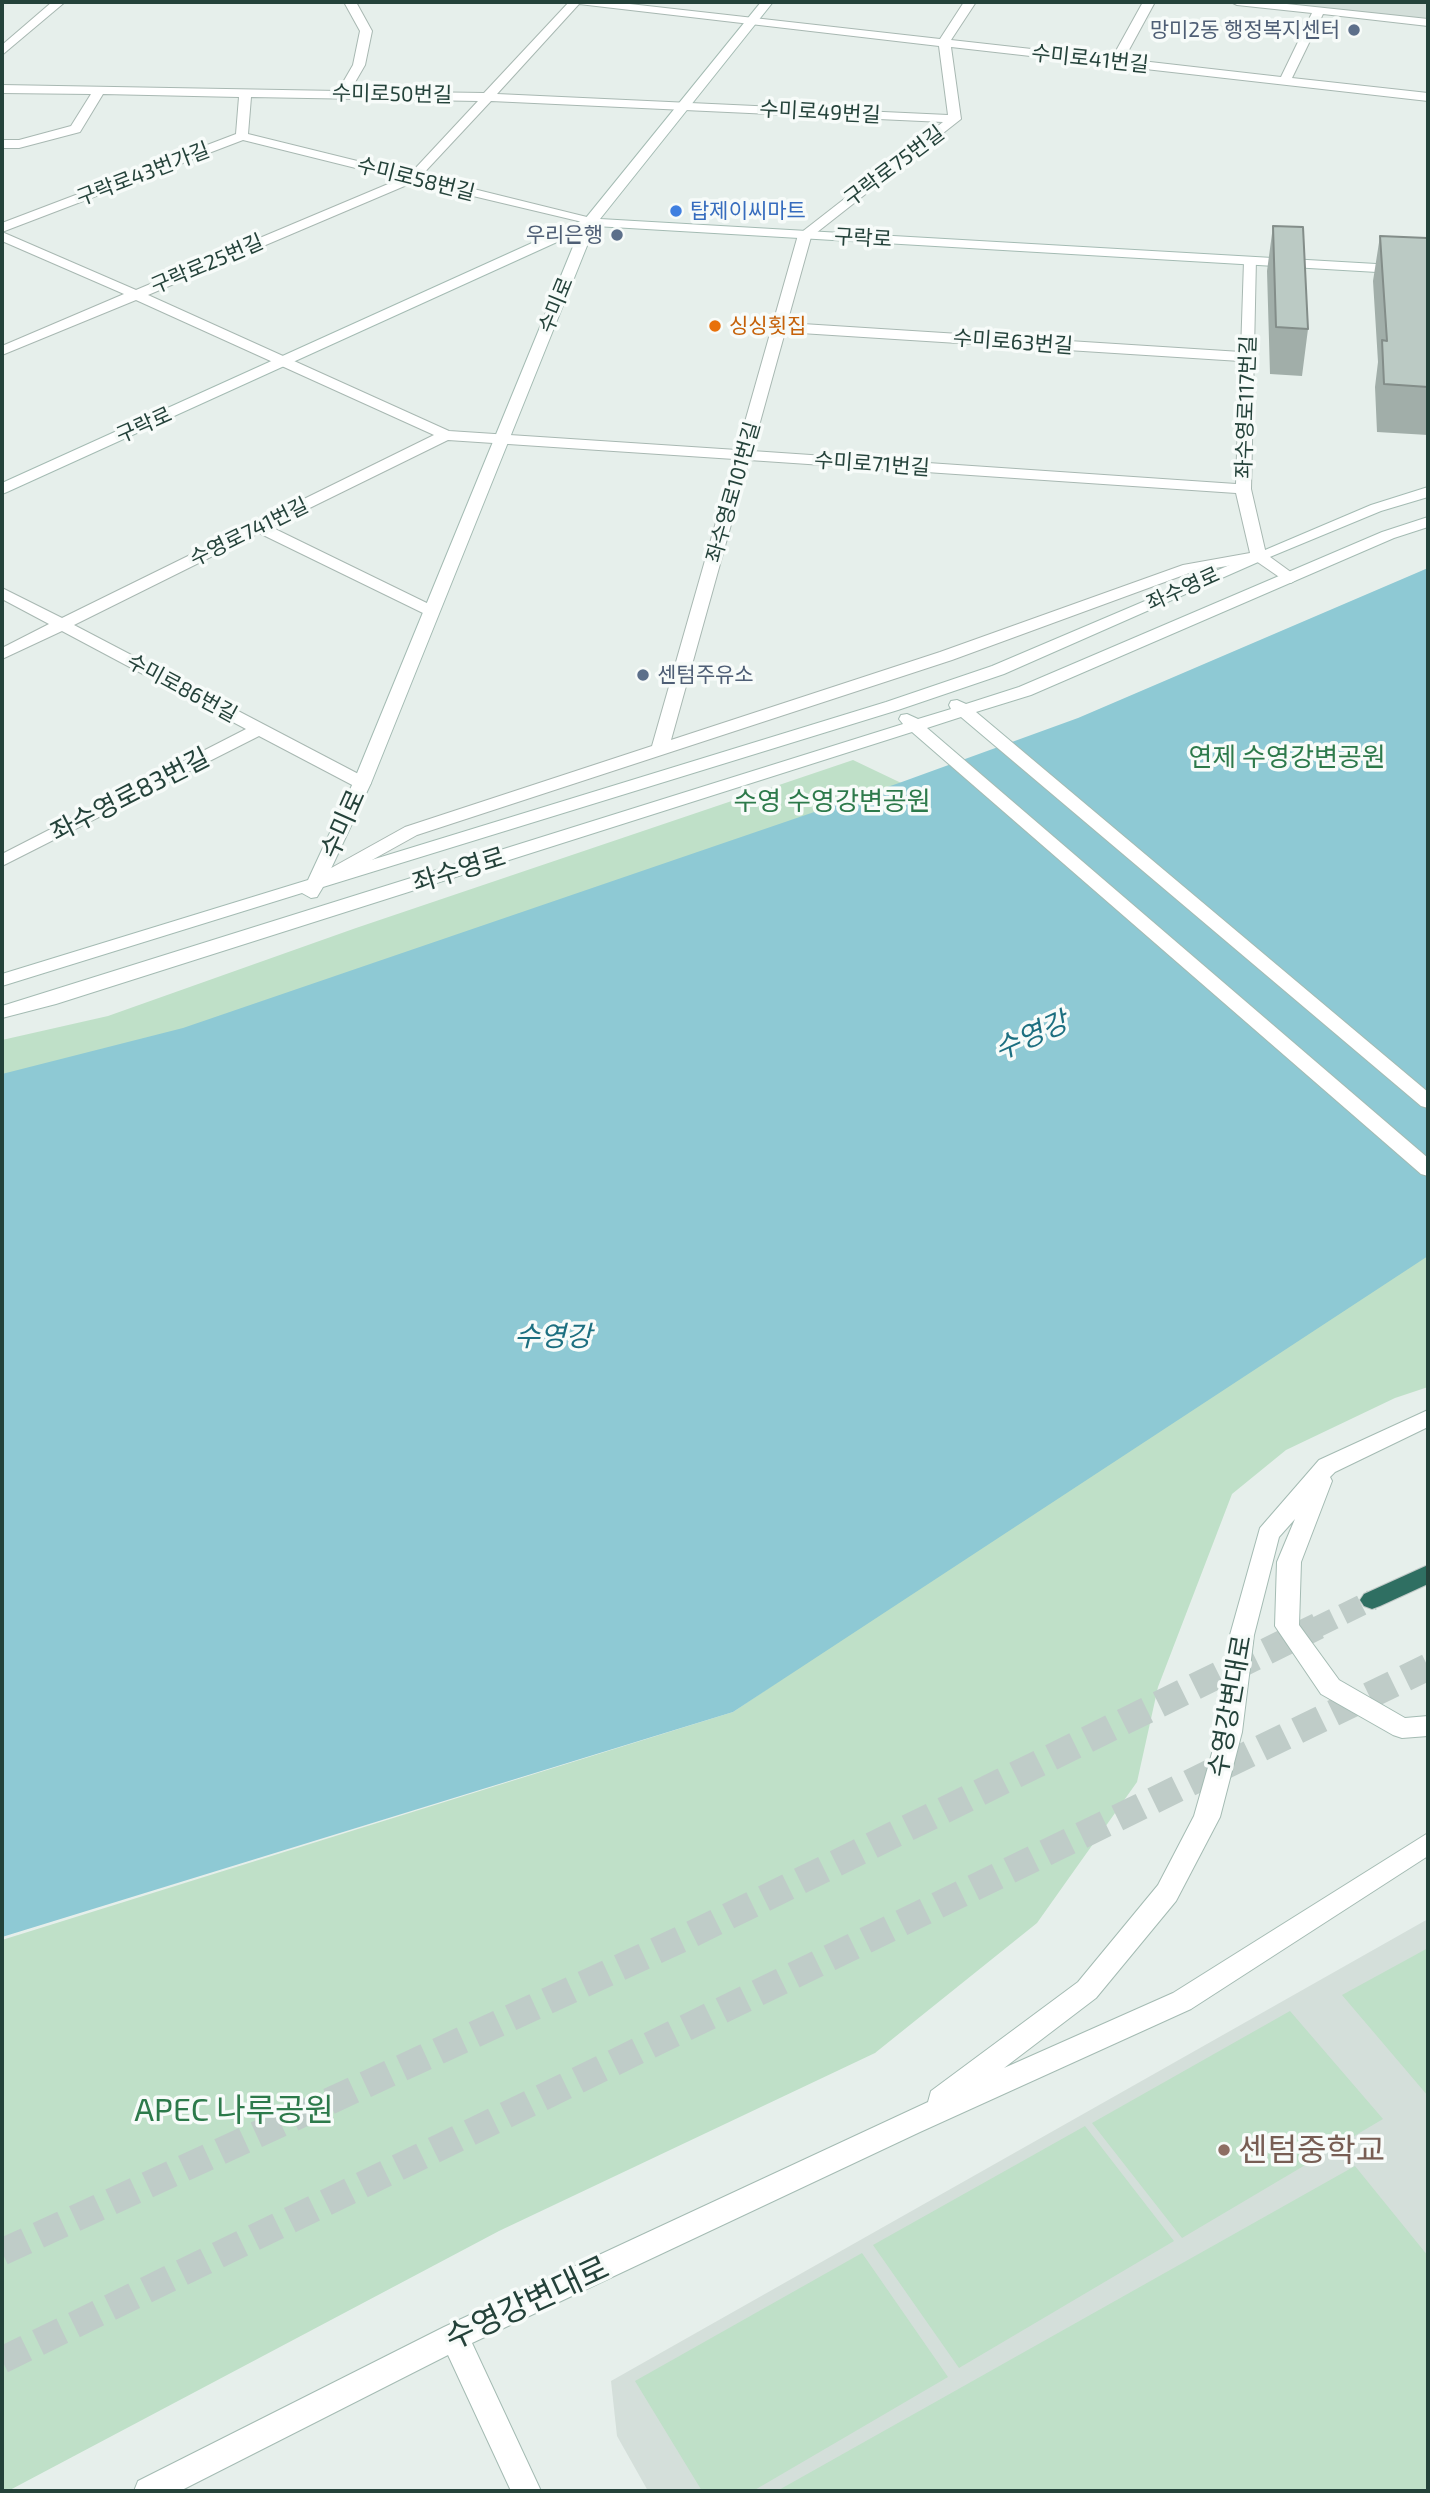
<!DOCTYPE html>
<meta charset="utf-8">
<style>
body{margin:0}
#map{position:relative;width:1430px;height:2493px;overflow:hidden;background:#e6efeb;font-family:"Exo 2",sans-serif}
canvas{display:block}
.frame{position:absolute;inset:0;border:4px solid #24423a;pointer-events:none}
</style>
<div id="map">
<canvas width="1430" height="2493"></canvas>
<div class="frame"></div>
</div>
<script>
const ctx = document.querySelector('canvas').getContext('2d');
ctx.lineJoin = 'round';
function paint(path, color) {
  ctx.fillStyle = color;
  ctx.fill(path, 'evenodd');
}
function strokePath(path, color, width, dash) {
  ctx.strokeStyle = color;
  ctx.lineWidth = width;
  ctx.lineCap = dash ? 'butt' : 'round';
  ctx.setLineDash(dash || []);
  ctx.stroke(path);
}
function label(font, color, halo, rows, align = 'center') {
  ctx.font = font + ' "Exo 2","Noto Sans KR",sans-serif';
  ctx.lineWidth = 7;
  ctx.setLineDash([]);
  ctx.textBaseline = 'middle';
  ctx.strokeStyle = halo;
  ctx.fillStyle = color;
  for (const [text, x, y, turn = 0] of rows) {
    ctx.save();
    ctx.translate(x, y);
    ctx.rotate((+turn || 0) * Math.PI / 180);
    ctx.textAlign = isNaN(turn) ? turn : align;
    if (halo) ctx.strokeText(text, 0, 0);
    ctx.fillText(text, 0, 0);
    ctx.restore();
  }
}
const built = new Path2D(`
 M 1264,2 L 1428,2 L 1428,19 Z
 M 1428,1919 L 1428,2491 L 648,2491 L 617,2436 L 611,2381 Z`);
const green = new Path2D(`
 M 853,760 L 939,801 L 2,1097 L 2,1040 L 108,1016 L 356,928 Z
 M 1428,1244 L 1428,1387 L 1395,1398 L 1286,1450 L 1232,1494 L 1158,1687 L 1137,1782 L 1037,1923 L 875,2053 L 499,2231 L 8,2491 L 2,2491 L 2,1940 L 733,1712 Z
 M 1428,1948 L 1428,2096 L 1342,1995 Z
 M 1290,2011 L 1383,2119 L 1182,2238 L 1092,2123 Z
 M 1085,2126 L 1174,2241 L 959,2368 L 873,2245 Z
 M 1355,2166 L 1428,2256 L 1428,2491 L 777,2491 Z
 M 862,2253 L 948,2377 L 753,2491 L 702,2491 L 635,2381 Z`);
const water = new Path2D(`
 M 1428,568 L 1428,1256 L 733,1712 L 2,1937 L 2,1074 L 183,1028 L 899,783 L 1078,718 Z`);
const highwayTunnelFar1 = new Path2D(`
 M 1315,1628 L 1372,1600`);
const highwayTunnel = new Path2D(`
 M 2,2252 L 688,1936 L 1318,1626
 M 2,2360 L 1428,1667`);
const street = new Path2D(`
 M 52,2 L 65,2 L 2,55 L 2,45 Z
 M 344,2 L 356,2 L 372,31 L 365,65 L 350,91 L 484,93 L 569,2 L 612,2 L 940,39 L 964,2 L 976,2 L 951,40 L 1112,58 L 1143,2 L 1155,2 L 1124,59 L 1281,77 L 1312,13 L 1237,5 L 1231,2 L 1268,2 L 1428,19 L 1428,26 L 1323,14 L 1292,78 L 1428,93 L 1428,101 L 951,47 L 961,119 L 811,237 L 787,323 L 1241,352 L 1244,261 L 1256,258 L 1251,489 L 1266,554 L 1299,578 L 1291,583 L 1285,581 L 1256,561 L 1192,572 L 952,660 L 417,835 L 327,885 L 315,885 L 312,881 L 315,877 L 405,827 L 652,746 L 734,459 L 448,440 L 271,527 L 437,608 L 437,614 L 425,614 L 259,533 L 74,625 L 368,779 L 371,783 L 368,787 L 356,787 L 259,736 L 2,866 L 2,854 L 246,729 L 62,631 L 2,659 L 2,648 L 49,624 L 2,599 L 2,588 L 62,618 L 434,435 L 136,300 L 2,355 L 2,346 L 124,294 L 2,241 L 2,232 L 136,290 L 400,179 L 243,140 L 2,232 L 2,223 L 236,134 L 239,97 L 103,94 L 80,132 L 19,148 L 2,148 L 2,140 L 19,140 L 71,126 L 91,94 L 2,93 L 2,85 L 338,91 L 353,65 L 360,31 ZM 579,4 L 939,46 L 948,115 L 497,94 ZM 251,97 L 478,101 L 410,174 L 248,134 ZM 491,101 L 943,122 L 798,235 L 737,450 L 449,431 L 148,295 L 414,182 L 595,225 L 595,219 L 421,176 ZM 785,332 L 1240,361 L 1236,484 L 752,451 ZM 749,460 L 1236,493 L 1250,553 L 1183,565 L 940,652 L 671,740 Z`);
const secondary = new Path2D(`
 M 761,2 L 773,2 L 600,219 L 1428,267 L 1428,275 L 595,226 L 371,783 L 329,873 L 886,702 L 992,666 L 1371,505 L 1428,487 L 1428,497 L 1381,511 L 1265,559 L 1004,674 L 898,710 L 323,887 L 317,897 L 311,898 L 302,893 L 2,986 L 2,974 L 308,880 L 353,783 L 579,232 L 7,492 L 2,494 L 2,483 L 585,219 Z
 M 1428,517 L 1428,527 L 1394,538 L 1031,695 L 976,712 L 1428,1092 L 1428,1108 L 1421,1106 L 961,717 L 927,728 L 1428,1158 L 1428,1176 L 1421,1174 L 912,732 L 56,1004 L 2,1018 L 2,1006 L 903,724 L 899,719 L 901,715 L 907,714 L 918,719 L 951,709 L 949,705 L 951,701 L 957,700 L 966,704 L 1019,687 L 1382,532 Z
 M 1428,1410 L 1428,1427 L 1335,1472 L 1330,1477 L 1332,1481 L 1301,1562 L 1299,1625 L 1339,1680 L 1405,1718 L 1428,1716 L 1428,1736 L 1402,1738 L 1393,1735 L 1321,1694 L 1279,1632 L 1275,1626 L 1277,1562 L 1295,1519 L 1279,1537 L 1254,1635 L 1242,1732 L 1220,1817 L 1176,1901 L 1096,1998 L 1004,2068 L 1173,1993 L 1428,1833 L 1428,1856 L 1191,2009 L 920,2132 L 472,2343 L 541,2491 L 511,2491 L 448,2355 L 180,2491 L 134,2491 L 138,2481 L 444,2327 L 928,2102 L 931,2091 L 1078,1982 L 1158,1885 L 1194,1816 L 1218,1732 L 1230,1635 L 1260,1528 L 1319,1460 Z`);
const highway = new Path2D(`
 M 1428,1565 L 1428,1584 L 1380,1606 L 1372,1609 L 1364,1606 L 1360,1600 L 1364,1594 Z`);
const wall = new Path2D(`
 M 1273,226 L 1308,329 L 1302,376 L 1270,374 L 1267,271 Z
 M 1380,236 L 1428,249 L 1428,435 L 1377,432 L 1375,387 L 1378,362 L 1373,281 Z`);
const building = new Path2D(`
 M 1273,226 L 1303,227 L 1308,329 L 1276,327 Z
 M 1380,236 L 1427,238 L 1428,249 L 1428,387 L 1384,384 L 1382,340 L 1387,341 Z`);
const markers = [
 [1354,30,7,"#5c6f8a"],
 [676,211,7,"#3f7fe0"],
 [617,235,7,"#5c6f8a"],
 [715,326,7,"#e8710a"],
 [643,675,7,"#5c6f8a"],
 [1224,2150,7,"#8d6e63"]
];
const farServicenames = [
 ["망미2동 행정복지센터",1340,30],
 ["우리은행",603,235],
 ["센텀주유소",657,675,"left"]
];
const farStreetnames = [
 ["수미로41번길",1090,59,6],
 ["수미로50번길",392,94,1],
 ["수미로49번길",820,112,3],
 ["구락로75번길",894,166,-37],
 ["구락로43번가길",143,174,-21],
 ["수미로58번길",416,179,14],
 ["구락로",863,238,3],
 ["구락로25번길",207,264,-23],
 ["수미로",556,305,-68],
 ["수미로63번길",1013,342,4],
 ["좌수영로117번길",1246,407,-88],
 ["구락로",144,425,-24],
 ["수미로71번길",872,464,4],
 ["좌수영로101번길",733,492,-74],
 ["수영로741번길",249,532,-26],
 ["좌수영로",1183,589,-24],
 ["수미로86번길",182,688,28]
];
const farShopnames = [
 ["탑제이씨마트",690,211]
];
const farFoodnames = [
 ["싱싱횟집",729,326]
];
const parkNames = [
 ["연제 수영강변공원",1287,757],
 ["수영 수영강변공원",832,801]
];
const streetNames = [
 ["좌수영로83번길",130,795,-27],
 ["수미로",343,824,-66],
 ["좌수영로",459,870,-17],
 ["수영강변대로",1230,1706,-80]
];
const waterNames = [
 ["수영강",1031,1036,-24],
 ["수영강",553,1337]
];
const nearParknames = [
 ["APEC 나루공원",234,2110]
];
const nearEducationnames = [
 ["센텀중학교",1238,2150]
];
const nearStreetnames = [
 ["수영강변대로",527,2303,-25]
];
paint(built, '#d4dfda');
paint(green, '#bfe0c8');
paint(water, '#8ec9d4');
strokePath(highwayTunnelFar1, '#bfccc8', 21, [21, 10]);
strokePath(highwayTunnel, '#bfccc8', 27, [27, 13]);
strokePath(street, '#a8b8b2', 2);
strokePath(secondary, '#a4bbb3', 2);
strokePath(highway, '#c2cac8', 2);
paint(street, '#fff');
paint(secondary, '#fff');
paint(highway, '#2f6f62');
paint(wall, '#a1aea9');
paint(building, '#bbcac4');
strokePath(building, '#838d89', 2);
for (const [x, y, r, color] of markers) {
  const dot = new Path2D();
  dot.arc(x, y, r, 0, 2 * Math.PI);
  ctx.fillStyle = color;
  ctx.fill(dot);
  strokePath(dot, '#f7fbf9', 2.5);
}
label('21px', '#4e5e75', '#f7fbf9', farServicenames, 'right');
label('21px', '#24423a', '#f7fbf9', farStreetnames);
label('21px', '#366cbe', '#f7fbf9', farShopnames, 'left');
label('21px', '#c56008', '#f7fbf9', farFoodnames, 'left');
label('26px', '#2d7a4b', '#f7fbf9', parkNames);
label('26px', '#24423a', '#f7fbf9', streetNames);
label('italic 28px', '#1c6f80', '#f7fbf9', waterNames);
label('32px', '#2d7a4b', '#f7fbf9', nearParknames);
label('32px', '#785e54', '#f7fbf9', nearEducationnames, 'left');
label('32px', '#24423a', '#f7fbf9', nearStreetnames);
</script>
